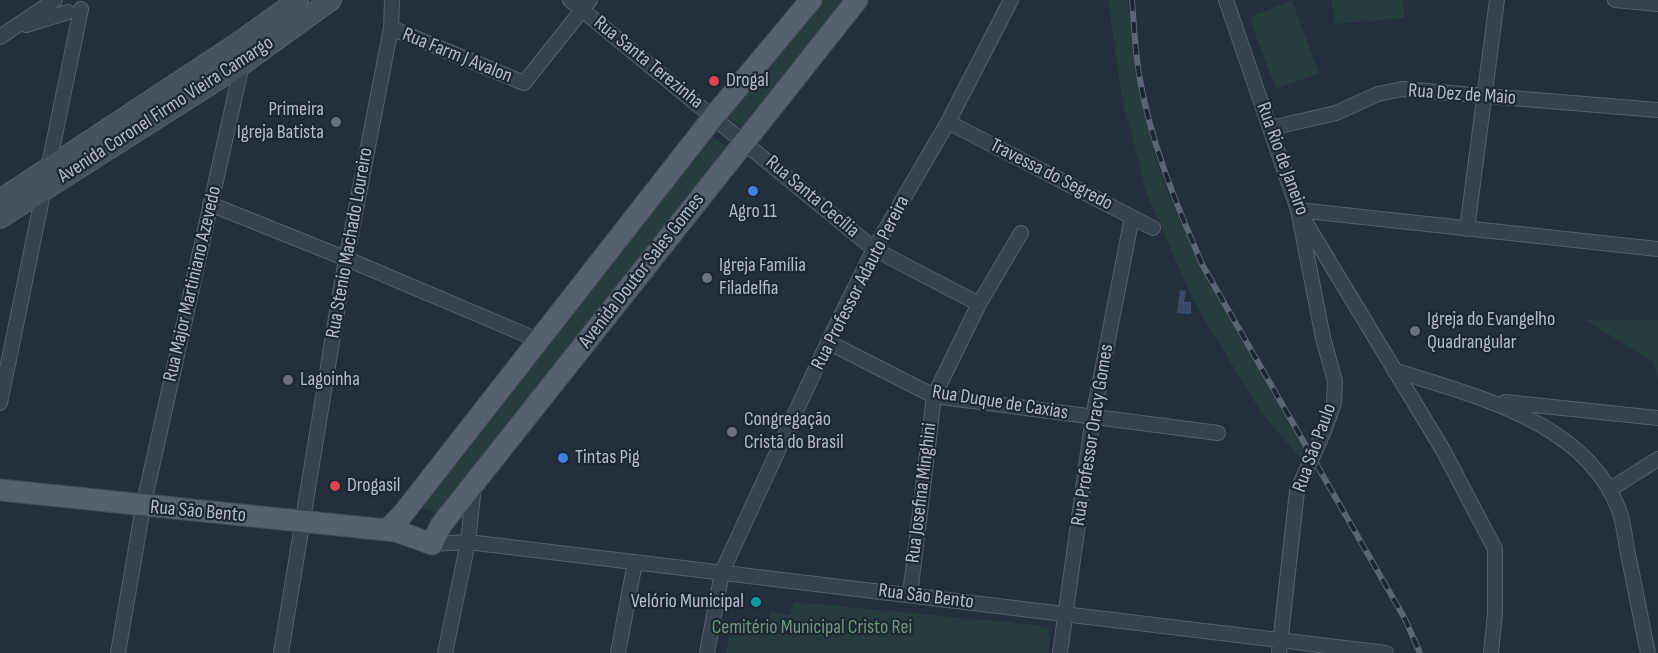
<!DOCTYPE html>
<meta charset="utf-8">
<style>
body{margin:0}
canvas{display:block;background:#242f3e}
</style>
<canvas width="1658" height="653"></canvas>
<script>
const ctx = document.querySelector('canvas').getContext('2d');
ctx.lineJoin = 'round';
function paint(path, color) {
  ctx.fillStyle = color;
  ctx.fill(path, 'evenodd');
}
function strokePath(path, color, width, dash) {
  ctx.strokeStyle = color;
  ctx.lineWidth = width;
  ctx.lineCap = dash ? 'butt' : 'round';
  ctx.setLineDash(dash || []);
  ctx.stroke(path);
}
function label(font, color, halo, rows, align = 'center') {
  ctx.font = font + ' "Sofia Sans Condensed",sans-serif';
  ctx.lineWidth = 4.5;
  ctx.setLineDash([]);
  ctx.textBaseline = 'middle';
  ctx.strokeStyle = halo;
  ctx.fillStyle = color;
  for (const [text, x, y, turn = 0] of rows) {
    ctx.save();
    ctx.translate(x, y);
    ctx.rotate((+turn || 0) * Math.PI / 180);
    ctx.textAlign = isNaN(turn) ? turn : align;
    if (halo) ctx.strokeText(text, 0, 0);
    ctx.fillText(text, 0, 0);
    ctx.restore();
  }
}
const green = new Path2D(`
 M 821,0 L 849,0 L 746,129 L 725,116 Z
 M 1108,0 L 1127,0 C 1138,67 1144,137 1171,200 C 1209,289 1261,373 1310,456 L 1301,459 L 1261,412 L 1194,302 L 1146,192 L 1122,99 Z
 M 1332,0 L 1403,0 L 1404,18 L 1334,24 Z
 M 1292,1 L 1319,73 L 1276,89 L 1249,17 Z
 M 711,135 L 729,149 L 443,516 L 419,507 Z
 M 1586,320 L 1658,320 L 1658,378 L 1653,362 Z
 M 794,602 L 1047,626 L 1050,635 L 1048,653 L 726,653 L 729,637 L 744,633 L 745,622 L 768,623 L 770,612 L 790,615 Z`);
const water = new Path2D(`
 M 1180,290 L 1186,291 L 1184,302 L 1191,302 L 1191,314 L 1177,313 Z`);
const minor = new Path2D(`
 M 570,0 L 874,249 L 979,304
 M 1226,0 L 1298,210 L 1443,450 L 1495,549 L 1495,613 L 1491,653
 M 1615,0 L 1658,4
 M 26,25 L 68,12
 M 391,28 L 524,83 L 590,0
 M 0,37 L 55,0
 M 948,122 L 1153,228
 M 1271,128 L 1336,113 L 1378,94 L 1402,89 L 1658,110
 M 210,204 L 347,259 L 538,340
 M 1467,229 L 1497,0
 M 828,342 L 934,396 L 1218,433
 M 1394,370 C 1474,396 1586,421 1619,510 C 1624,523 1625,540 1628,554 C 1635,587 1641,620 1648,653
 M 1505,402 L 1658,418
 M 0,403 L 81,9
 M 1324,431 L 1334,403 L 1335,381 L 1323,338 L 1298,210 L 1658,249
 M 1609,490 L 1658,459
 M 432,544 L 468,542 L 1386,653
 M 910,595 L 934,396 L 979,304 L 1021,233
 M 118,653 L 143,507 L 243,60
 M 281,653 L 342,281 L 391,28 L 392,0
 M 445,653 L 468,542 L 474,486
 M 618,653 L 635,562
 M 707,653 L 722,572 L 828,342 L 874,249 L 948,122 L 1011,0
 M 1060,653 L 1093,417 L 1132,217
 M 1279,653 L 1297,491`);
const secondary = new Path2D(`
 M 0,200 L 235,45 L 298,0
 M 0,218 L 244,63 L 331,0`);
const primary = new Path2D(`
 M 0,490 L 396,531 L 432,544 L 441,525 L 857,0
 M 387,530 L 402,515 L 714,116 L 811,0`);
const rail = new Path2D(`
 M 1132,0 C 1134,24 1135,49 1139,74 C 1150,141 1176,204 1203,266 L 1405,619 L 1420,653`);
const minorBridge = new Path2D(`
 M 1297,491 L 1324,431`);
const markers = [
 [714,81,6,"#e0444e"],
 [336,122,6,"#6b7280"],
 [753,191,6,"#3f7fe0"],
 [707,278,6,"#6b7280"],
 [1415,331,6,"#6b7280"],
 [288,380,6,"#6b7280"],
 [732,432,6,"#6b7280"],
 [563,458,6,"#3f7fe0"],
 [335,486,6,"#e0444e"],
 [756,602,6,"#0f9aa8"]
];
const streetNames = [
 ["Rua Farm J Avalon",457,56,22],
 ["Rua Santa Terezinha",648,63,39],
 ["Rua Dez de Maio",1462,95,4],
 ["Avenida Coronel Firmo Vieira Camargo",166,110,-33],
 ["Rua Rio de Janeiro",1282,159,70],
 ["Travessa do Segredo",1051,175,27],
 ["Rua Santa Cecília",812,197,40],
 ["Rua Stenio Machado Loureiro",350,243,-80],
 ["Avenida Doutor Sales Gomes",642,271,-52],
 ["Rua Professor Adauto Pereira",861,283,-63],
 ["Rua Major Martiniano Azevedo",193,284,-77],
 ["Rua Duque de Caxias",1000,403,9],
 ["Rua Professor Oracy Gomes",1093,435,-81],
 ["Rua São Paulo",1315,448,-70],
 ["Rua Josefina Minghini",922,493,-83],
 ["Rua São Bento",198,512,5],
 ["Rua São Bento",926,597,7]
];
const poiNames = [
 ["Drogal",726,81],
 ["Primeira",324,110,"right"],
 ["Igreja Batista",324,133,"right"],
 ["Agro 11",753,212,"center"],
 ["Igreja Família",719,266],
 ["Filadelfia",719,289],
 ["Igreja do Evangelho",1427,320],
 ["Quadrangular",1427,343],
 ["Lagoinha",300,380],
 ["Congregação",744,420],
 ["Cristã do Brasil",744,443],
 ["Tintas Pig",575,458],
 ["Drogasil",347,486],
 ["Velório Municipal",744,602,"right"]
];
const parkNames = [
 ["Cemitério Municipal Cristo Rei",812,628]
];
paint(green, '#263c3f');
paint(water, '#394c67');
strokePath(minor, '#565f6c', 16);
strokePath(secondary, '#565f6c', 22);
strokePath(primary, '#414a57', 23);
strokePath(minor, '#38414e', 14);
strokePath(secondary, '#465061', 20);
strokePath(primary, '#56606e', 21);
strokePath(rail, '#5a6575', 6);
strokePath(rail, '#1d2633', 4, [11]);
strokePath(minorBridge, '#565f6c', 16, []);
strokePath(minorBridge, '#38414e', 14);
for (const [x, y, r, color] of markers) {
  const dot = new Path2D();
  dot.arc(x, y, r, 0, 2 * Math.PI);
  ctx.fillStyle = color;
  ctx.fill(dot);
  strokePath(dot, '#1d2633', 2);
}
label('20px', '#b4bcc9', '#1d2633', streetNames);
label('20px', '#b4bcc9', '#1d2633', poiNames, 'left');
label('20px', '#6b9a76', '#1d2633', parkNames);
</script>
